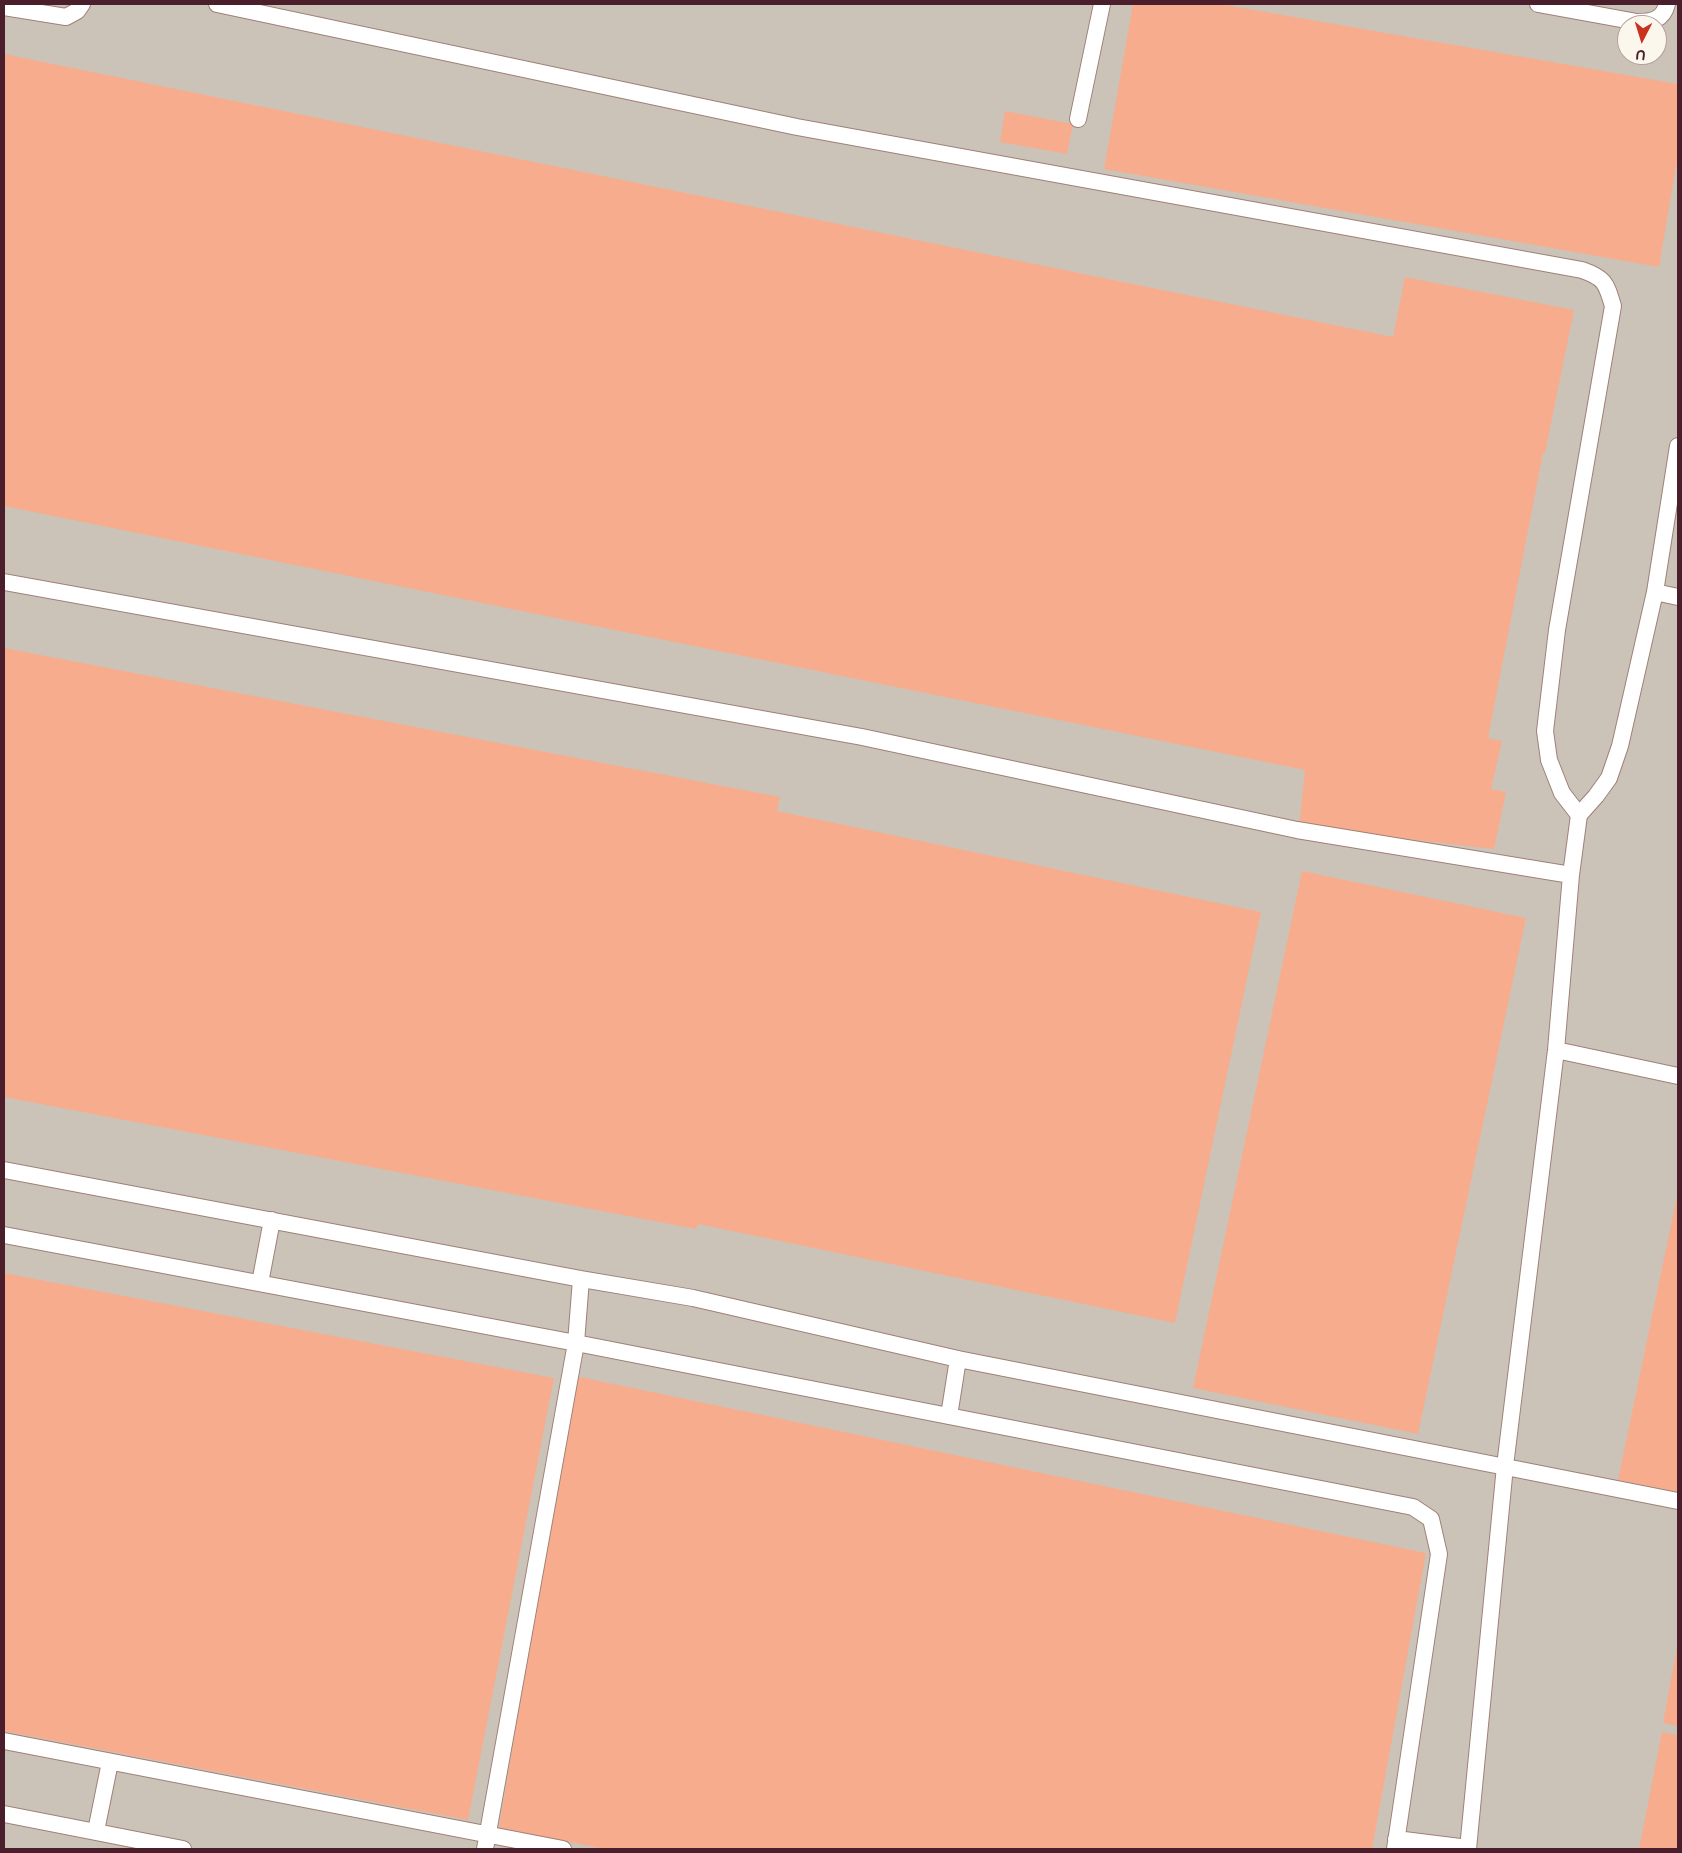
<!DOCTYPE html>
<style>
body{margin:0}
#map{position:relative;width:1682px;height:1853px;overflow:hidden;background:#f5e1c5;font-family:"Balsamiq Sans",sans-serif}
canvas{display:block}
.frame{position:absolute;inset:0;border:5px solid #4a1f2b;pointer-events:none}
.north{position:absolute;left:1617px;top:15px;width:50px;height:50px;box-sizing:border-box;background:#fbf7ec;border:1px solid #b4a19f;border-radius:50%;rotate:185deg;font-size:14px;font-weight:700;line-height:20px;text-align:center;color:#4a1f2b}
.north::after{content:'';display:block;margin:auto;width:18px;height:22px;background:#c8321e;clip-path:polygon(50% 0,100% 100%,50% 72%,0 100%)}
</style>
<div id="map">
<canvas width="1682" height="1853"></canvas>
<div class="frame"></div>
<div class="north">U</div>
</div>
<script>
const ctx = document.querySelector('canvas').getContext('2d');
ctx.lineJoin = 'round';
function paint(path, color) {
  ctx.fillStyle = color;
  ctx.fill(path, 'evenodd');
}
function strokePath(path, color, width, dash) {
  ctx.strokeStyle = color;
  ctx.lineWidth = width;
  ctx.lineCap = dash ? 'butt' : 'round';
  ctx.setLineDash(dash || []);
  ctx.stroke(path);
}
const industrial = new Path2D(`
 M 4,4 L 1678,4 L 1678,1849 L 4,1849 ZM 1627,25 L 1657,25 L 1657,55 L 1627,55 Z`);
const building = new Path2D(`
 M 1133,4 L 1220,4 L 1678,84 L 1678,155 L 1659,267 L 1104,169 Z
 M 4,54 L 1393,337 L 1405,277 L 1574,310 L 1545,453 L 1543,453 L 1488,738 L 1502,741 L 1491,789 L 1506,792 L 1494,849 L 1299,827 L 1305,770 L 4,506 Z
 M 1005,111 L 1073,124 L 1067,154 L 1000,142 Z
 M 4,648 L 780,797 L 777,811 L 1261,912 L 1175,1323 L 698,1224 L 696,1229 L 4,1097 Z
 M 1302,871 L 1526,918 L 1418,1434 L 1193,1388 Z
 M 1677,1196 L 1678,1196 L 1678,1492 L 1618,1480 Z
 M 4,1273 L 554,1378 L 468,1820 L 4,1731 Z
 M 575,1376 L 1426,1553 L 1372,1849 L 606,1849 L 499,1828 Z
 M 1677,1647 L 1678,1647 L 1678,1726 L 1663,1723 Z
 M 1662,1732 L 1678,1735 L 1678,1849 L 1639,1849 Z`);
const service = new Path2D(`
 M 217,4 L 797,127 L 1582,270 C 1605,278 1606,283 1613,306 L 1557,630 L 1545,731 L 1549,760 L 1562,793 L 1579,815 L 1571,875 L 1556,1050 L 1505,1466 L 1468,1849
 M 1538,4 L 1637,22 C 1652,22 1663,20 1667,4
 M 4,7 L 66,17 L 77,11 L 82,4
 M 1078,119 L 1102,4
 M 4,582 L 862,737 L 1297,830 L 1571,875
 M 1655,592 L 1678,597
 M 1579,815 L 1596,796 L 1609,778 L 1620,746 L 1655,592 L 1678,446
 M 1556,1050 L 1678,1076
 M 4,1170 L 581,1279 L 693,1298 L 958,1359 L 1678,1501
 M 4,1235 L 576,1343 L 1413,1507 L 1431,1519 L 1439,1554 L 1395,1849
 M 260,1283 L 272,1220
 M 949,1416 L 958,1359
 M 4,1741 L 563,1849
 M 4,1814 L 183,1849
 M 96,1831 L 110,1762
 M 1396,1839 L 1468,1848
 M 485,1849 L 576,1343 L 581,1279`);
paint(industrial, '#cbc3b8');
paint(building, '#f7ad8d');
strokePath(service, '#a08078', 18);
strokePath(service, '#fff', 16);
</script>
